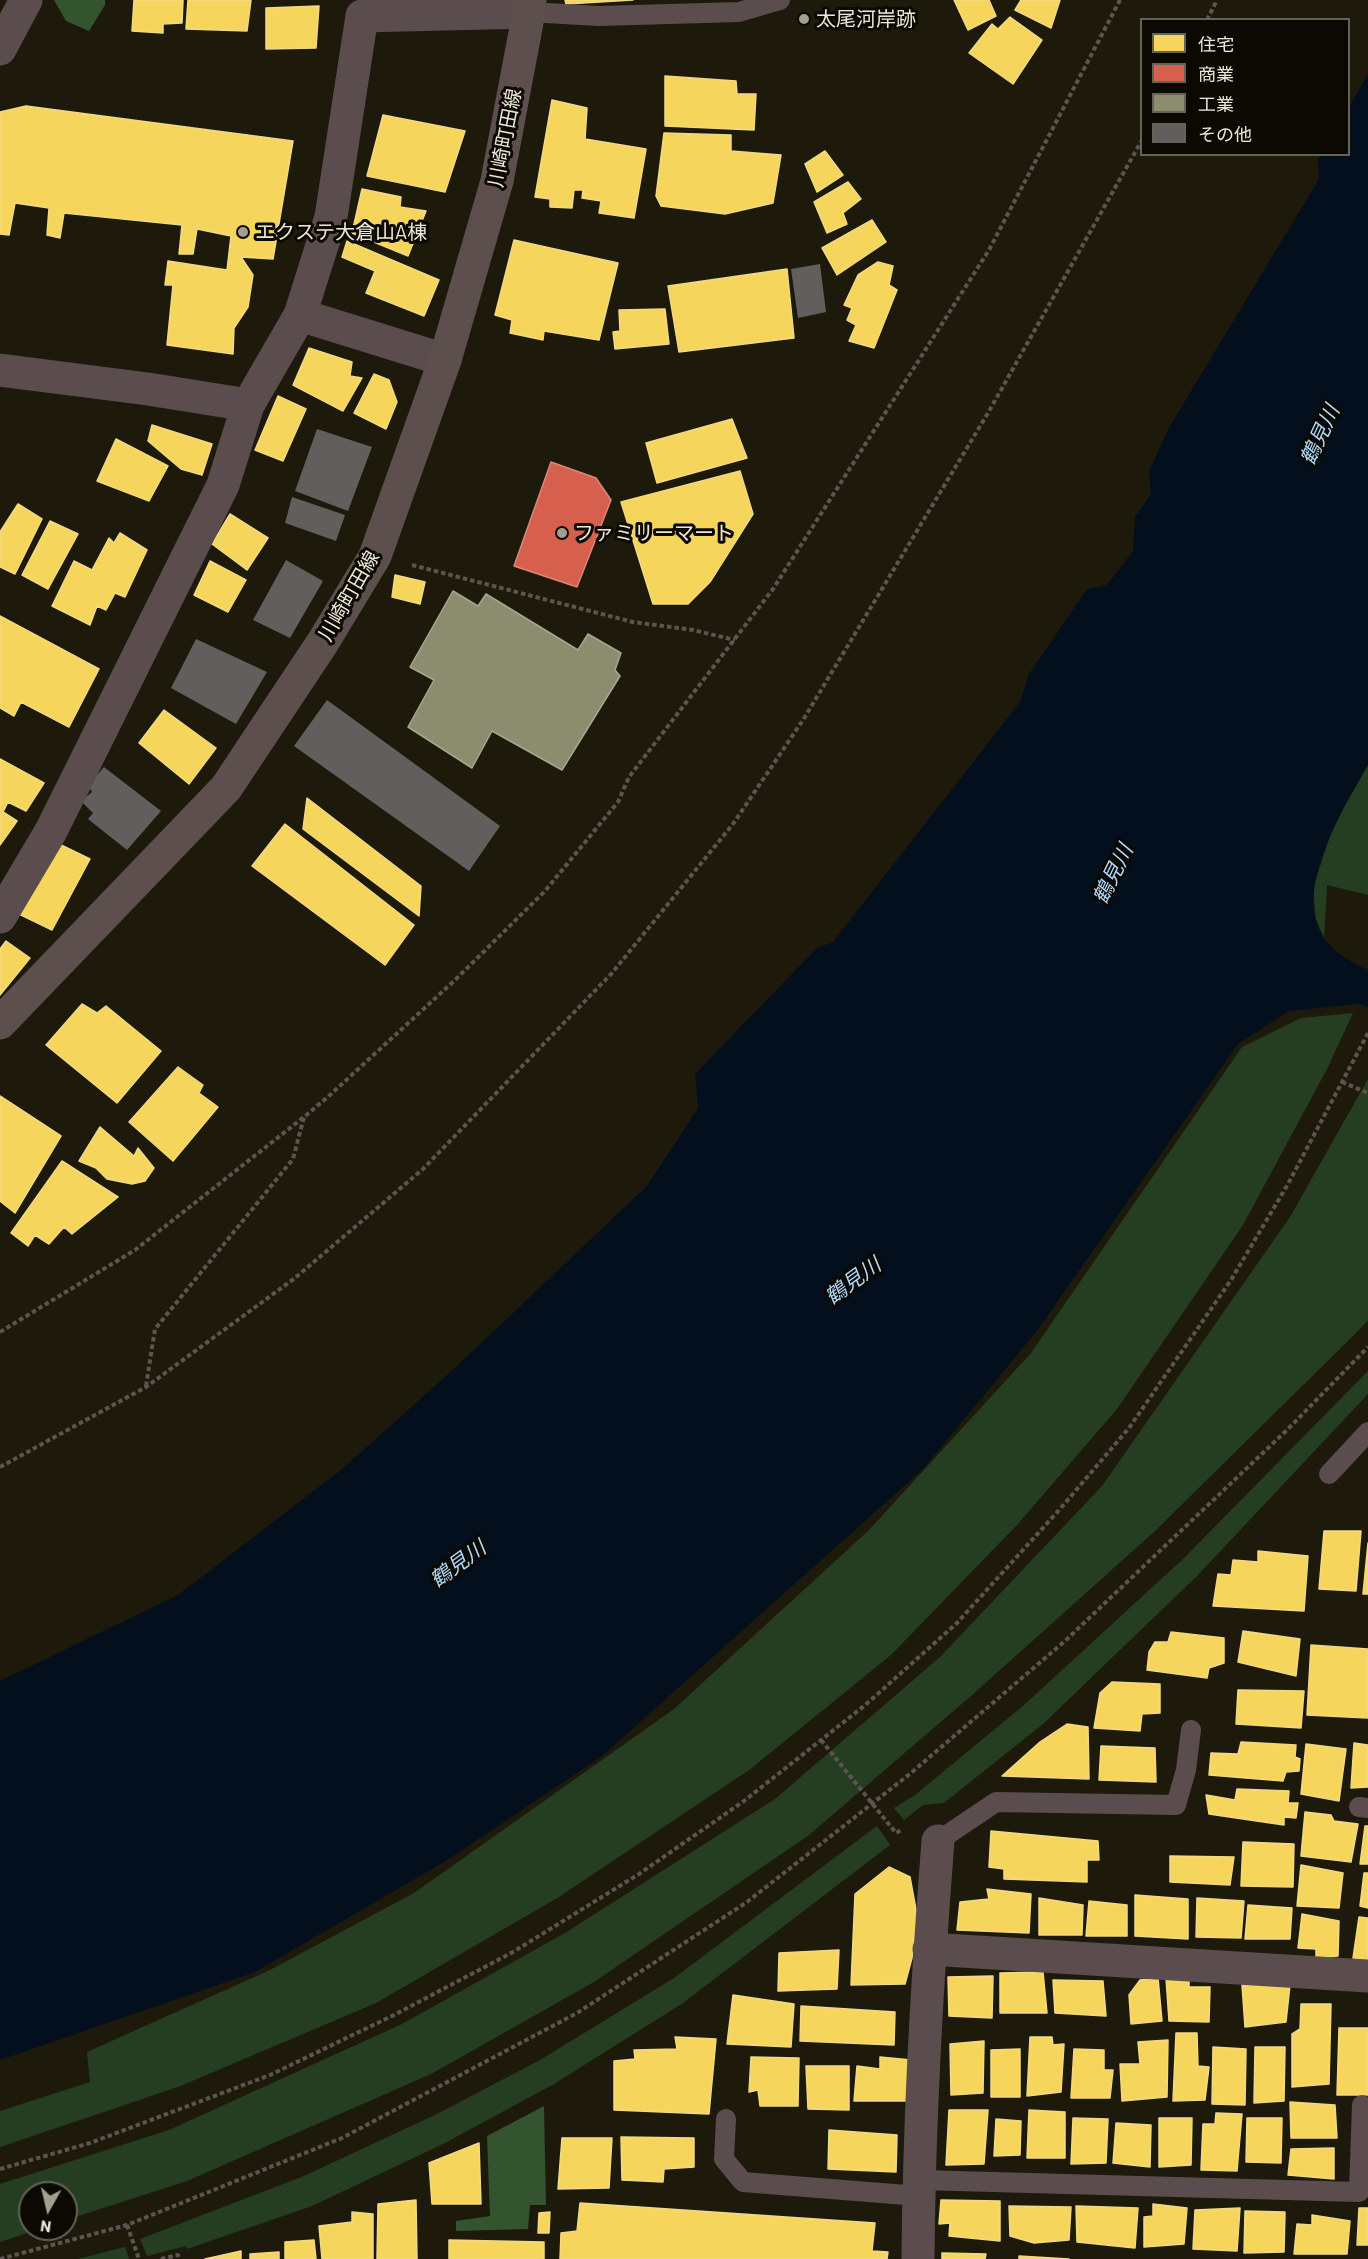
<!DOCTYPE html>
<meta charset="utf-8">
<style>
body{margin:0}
#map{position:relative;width:1368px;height:2259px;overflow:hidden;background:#1d1a0c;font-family:Barlow,"Noto Sans JP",sans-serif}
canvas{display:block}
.legend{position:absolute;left:1140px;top:18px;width:210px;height:138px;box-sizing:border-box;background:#0c0902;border:2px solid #656257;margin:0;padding:8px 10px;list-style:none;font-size:18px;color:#ebe7d7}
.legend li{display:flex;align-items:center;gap:12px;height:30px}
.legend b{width:30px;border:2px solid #656257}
.north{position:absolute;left:18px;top:2181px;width:60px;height:60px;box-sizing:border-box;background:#0c0902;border:2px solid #656257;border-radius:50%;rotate:188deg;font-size:16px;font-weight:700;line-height:24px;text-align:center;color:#ebe7d7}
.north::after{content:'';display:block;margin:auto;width:21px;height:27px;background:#a39f90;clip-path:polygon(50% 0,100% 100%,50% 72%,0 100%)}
</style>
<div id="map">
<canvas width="1368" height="2259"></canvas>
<ul class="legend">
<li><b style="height:16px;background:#f6d55c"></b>住宅</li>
<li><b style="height:16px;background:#d6604d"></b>商業</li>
<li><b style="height:16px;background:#8c8c6e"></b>工業</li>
<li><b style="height:16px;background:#625e5d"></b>その他</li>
</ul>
<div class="north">N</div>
</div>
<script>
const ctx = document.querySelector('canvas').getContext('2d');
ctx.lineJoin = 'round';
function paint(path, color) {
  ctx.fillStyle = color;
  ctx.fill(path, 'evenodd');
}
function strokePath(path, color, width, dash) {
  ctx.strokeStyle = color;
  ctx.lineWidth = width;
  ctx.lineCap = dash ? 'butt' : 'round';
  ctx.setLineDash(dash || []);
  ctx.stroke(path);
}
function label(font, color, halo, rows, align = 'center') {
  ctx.font = font + ' Barlow,"Noto Sans JP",sans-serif';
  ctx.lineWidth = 6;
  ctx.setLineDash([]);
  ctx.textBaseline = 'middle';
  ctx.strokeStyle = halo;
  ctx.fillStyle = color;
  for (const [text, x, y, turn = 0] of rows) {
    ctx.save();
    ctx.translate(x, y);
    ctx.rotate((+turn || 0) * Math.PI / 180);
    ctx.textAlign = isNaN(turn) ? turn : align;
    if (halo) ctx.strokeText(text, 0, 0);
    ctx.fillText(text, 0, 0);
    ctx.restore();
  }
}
const green = new Path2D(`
 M 1368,765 L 1368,895 L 1327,885 L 1324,938 L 1316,919 L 1313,888 L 1334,824 Z
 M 1353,1013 L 1327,1069 L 1243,1225 L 1117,1409 L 1017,1525 L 891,1655 L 749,1770 L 559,1897 L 376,2003 L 178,2087 L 0,2147 L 0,2111 L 90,2082 L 87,2052 L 270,1970 L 414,1893 L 674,1709 L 869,1530 L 1031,1353 L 1242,1047 L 1301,1018 Z
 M 1368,1079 L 1368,1320 L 1355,1334 L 1155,1531 L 971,1696 L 809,1835 L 594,1982 L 431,2074 L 187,2181 L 66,2220 L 66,2193 L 30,2193 L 30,2229 L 39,2229 L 0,2242 L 0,2184 L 169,2130 L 402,2024 L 565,1933 L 775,1799 L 940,1657 L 1102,1486 L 1290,1217 Z
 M 1368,1371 L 1368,1394 L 1197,1576 L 1043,1724 L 944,1803 L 923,1805 L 904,1820 L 894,1808 L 915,1795 L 1024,1705 L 1183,1559 Z
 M 877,1826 L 890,1845 L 683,2003 L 554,2084 L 445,2143 L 312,2206 L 187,2249 L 186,2246 L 147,2256 L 140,2239 L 304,2176 L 437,2114 L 540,2060 L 674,1978 Z
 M 125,2247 L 129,2259 L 78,2259 Z`);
const forest = new Path2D(`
 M 54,0 L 105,0 L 105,5 L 89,31 L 66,21 Z
 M 544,2106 L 546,2205 L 530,2205 L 528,2229 L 456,2231 L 456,2221 L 490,2216 L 487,2136 Z`);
const water = new Path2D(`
 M 1368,74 L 1368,765 C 1344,807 1291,892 1324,938 C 1335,954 1352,962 1368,970 L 1368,1007 L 1357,1004 L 1289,1011 L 1238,1044 L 1036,1332 L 923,1469 L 602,1756 L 449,1859 L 255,1972 L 0,2060 L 0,1681 L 178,1595 L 341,1470 L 456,1367 L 647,1186 L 698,1108 L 695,1074 L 817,948 L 833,942 L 1020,702 L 1029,674 L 1087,589 L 1107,585 L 1133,551 L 1135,517 L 1151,494 L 1149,471 L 1170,426 L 1319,179 L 1318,159 L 1321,155 L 1348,154 L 1349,107 Z`);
const homes = new Path2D(`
 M 134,0 L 183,0 L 182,23 L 163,24 L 163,33 L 132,31 Z
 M 188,0 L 251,0 L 247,31 L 186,29 Z
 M 565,0 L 633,0 L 566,4 Z
 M 954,0 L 989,0 L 996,16 L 968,30 Z
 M 1021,0 L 1060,0 L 1051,28 L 1015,10 Z
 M 319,6 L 316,48 L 266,49 L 266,8 Z
 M 1010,17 L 1042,40 L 1013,84 L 969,53 L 992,24 L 998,29 Z
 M 665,76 L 736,81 L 737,94 L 756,94 L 754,130 L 665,126 Z
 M 552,100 L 587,108 L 585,139 L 646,149 L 634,218 L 599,213 L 601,201 L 582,198 L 583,190 L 574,190 L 572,208 L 550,207 L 550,199 L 535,197 Z
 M 26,106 L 293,141 L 273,259 L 241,257 L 253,275 L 248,307 L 234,328 L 233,354 L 167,345 L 173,285 L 165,285 L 168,261 L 227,270 L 231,236 L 197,229 L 193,254 L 179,254 L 182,225 L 64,213 L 60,238 L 47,235 L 49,208 L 15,203 L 9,235 L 0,234 L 0,112 Z
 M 383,115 L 465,131 L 445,192 L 367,176 Z
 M 664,133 L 731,135 L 731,151 L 781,155 L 773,203 L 725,214 L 661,206 L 656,196 Z
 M 825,151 L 843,175 L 817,192 L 805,164 Z
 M 848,182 L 861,199 L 843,213 L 847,224 L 827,233 L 814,202 Z
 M 362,189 L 401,197 L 400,207 L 426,211 L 408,256 L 352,233 Z
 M 872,220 L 886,242 L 837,275 L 822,248 Z
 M 514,240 L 618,263 L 599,340 L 544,331 L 543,340 L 510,333 L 512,320 L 495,315 Z
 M 347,241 L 439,280 L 424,316 L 366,293 L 375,271 L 342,257 Z
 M 878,262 L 893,266 L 889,285 L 897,290 L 874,348 L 849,341 L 856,325 L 847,320 L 852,308 L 844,305 L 858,275 Z
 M 787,269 L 794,338 L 679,352 L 668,286 Z
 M 665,309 L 669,344 L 615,349 L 613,332 L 620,331 L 619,310 Z
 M 309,348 L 352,362 L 350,376 L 362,378 L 343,411 L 293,385 Z
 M 374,374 L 389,380 L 397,402 L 386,429 L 354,413 Z
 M 278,396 L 306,409 L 283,461 L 255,450 Z
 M 732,419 L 747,458 L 657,483 L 646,443 Z
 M 152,425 L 212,444 L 202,475 L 181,469 L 148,441 Z
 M 116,439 L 168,466 L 149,501 L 97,481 Z
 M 740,471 L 753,514 L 710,582 L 688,604 L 653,604 L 621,502 Z
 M 18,504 L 42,519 L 15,574 L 0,567 L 0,532 Z
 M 230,514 L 268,538 L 247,570 L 212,544 Z
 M 50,521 L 78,534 L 48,589 L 22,575 Z
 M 120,533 L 147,550 L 125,597 L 115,593 L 106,610 L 97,606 L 90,625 L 52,606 L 74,561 L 92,570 L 109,538 L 114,543 Z
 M 210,561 L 246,580 L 228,612 L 194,595 Z
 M 395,575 L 425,582 L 420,604 L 392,597 Z
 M 0,616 L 99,669 L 69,727 L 21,702 L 14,716 L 0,708 Z
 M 164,710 L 216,748 L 189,784 L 139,743 Z
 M 0,759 L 44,783 L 26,811 L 8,802 L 3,812 L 17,821 L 0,845 Z
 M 307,798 L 421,886 L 419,916 L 303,829 Z
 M 285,824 L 414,925 L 385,965 L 252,866 Z
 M 57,843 L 90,859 L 52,930 L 19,914 Z
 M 6,941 L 30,958 L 0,995 L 0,949 Z
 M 82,1004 L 97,1013 L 106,1006 L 161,1051 L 117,1103 L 46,1045 Z
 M 178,1067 L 203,1085 L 199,1093 L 218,1107 L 173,1161 L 129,1122 Z
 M 0,1096 L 61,1136 L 15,1213 L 0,1201 Z
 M 100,1127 L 134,1156 L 138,1148 L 154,1168 L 145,1181 L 132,1184 L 107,1179 L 96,1168 L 79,1161 Z
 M 62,1161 L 118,1197 L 72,1234 L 64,1227 L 49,1244 L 35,1235 L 28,1246 L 11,1233 Z
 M 1324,1531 L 1361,1531 L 1356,1591 L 1319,1589 Z
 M 1368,1543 L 1368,1594 L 1363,1594 Z
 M 1258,1551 L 1308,1556 L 1304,1611 L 1213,1606 L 1218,1574 L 1231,1575 L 1233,1560 L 1258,1562 Z
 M 1243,1631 L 1300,1639 L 1296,1676 L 1238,1662 Z
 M 1171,1632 L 1224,1638 L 1224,1663 L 1209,1668 L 1207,1678 L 1147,1670 L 1149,1652 L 1155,1642 L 1168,1642 Z
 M 1311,1645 L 1368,1649 L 1368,1718 L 1307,1715 Z
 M 1112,1682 L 1160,1684 L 1160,1713 L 1142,1714 L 1140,1731 L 1094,1728 L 1100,1693 Z
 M 1238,1690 L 1304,1691 L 1301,1728 L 1236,1724 Z
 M 1067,1724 L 1088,1727 L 1089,1779 L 1002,1776 L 1040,1742 Z
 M 1241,1742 L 1296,1745 L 1295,1757 L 1300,1759 L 1299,1771 L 1286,1772 L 1283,1781 L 1209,1775 L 1211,1753 L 1238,1754 Z
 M 1354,1743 L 1368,1745 L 1368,1787 L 1351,1788 Z
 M 1306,1744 L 1346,1749 L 1339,1801 L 1301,1794 Z
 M 1101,1746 L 1155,1748 L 1156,1782 L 1099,1780 Z
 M 1237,1789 L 1289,1791 L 1288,1803 L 1298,1803 L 1296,1818 L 1284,1817 L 1284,1825 L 1209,1814 L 1206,1795 L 1235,1800 Z
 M 1305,1812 L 1331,1815 L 1334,1821 L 1358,1824 L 1351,1862 L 1301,1856 Z
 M 1365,1826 L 1368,1826 L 1368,1864 L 1360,1864 Z
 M 991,1831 L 1098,1841 L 1099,1860 L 1087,1860 L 1087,1882 L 1004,1879 L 1004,1869 L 989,1867 Z
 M 1243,1842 L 1294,1844 L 1293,1887 L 1241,1886 Z
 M 1170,1856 L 1234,1857 L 1230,1885 L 1170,1882 Z
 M 1301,1865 L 1343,1873 L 1339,1908 L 1297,1906 Z
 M 889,1867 L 910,1877 L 917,1915 L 912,1958 L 905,1984 L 851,1985 L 855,1894 Z
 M 1364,1873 L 1368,1873 L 1368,1908 L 1360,1906 Z
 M 987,1889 L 1031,1894 L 1029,1933 L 957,1930 L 960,1902 L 989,1899 Z
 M 1135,1895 L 1188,1899 L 1188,1939 L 1135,1936 Z
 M 1039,1898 L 1083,1905 L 1082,1935 L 1039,1935 Z
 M 1197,1898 L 1244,1901 L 1241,1938 L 1196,1937 Z
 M 1089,1901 L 1127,1905 L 1127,1936 L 1086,1936 Z
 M 1248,1905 L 1292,1908 L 1290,1939 L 1245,1939 Z
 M 1302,1914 L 1339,1921 L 1338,1956 L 1316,1958 L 1316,1949 L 1298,1948 Z
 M 1359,1917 L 1368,1918 L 1368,1960 L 1353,1958 Z
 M 839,1950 L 837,1989 L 778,1991 L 779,1953 Z
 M 1043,1972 L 1047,2013 L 1000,2013 L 1000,1973 Z
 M 993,1976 L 992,2018 L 949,2016 L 948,1977 Z
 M 1189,1976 L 1189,1987 L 1210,1987 L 1209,2022 L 1169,2021 L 1166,1978 Z
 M 1158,1978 L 1162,2021 L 1131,2024 L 1129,1995 L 1140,1980 Z
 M 1053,1980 L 1103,1981 L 1106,2016 L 1055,2013 Z
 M 1242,1985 L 1290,1985 L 1286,2022 L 1245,2027 Z
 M 733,1995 L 794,2004 L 791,2047 L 727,2044 Z
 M 1301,2004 L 1331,2004 L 1329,2084 L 1292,2087 L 1292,2034 L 1300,2029 Z
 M 801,2006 L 895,2012 L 894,2045 L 800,2041 Z
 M 1339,2028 L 1368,2028 L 1368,2095 L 1337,2095 Z
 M 1176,2033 L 1197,2033 L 1198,2066 L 1209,2067 L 1205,2100 L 1173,2101 Z
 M 675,2037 L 716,2039 L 709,2114 L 614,2110 L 614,2061 L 635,2059 L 634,2050 L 677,2049 Z
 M 1030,2037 L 1052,2037 L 1053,2045 L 1064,2044 L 1061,2092 L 1027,2096 Z
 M 1168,2040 L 1167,2097 L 1122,2101 L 1120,2064 L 1140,2064 L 1138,2042 Z
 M 984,2041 L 983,2093 L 951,2095 L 950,2044 Z
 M 1213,2047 L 1246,2049 L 1245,2105 L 1212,2104 Z
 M 1255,2047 L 1285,2047 L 1284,2101 L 1254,2103 Z
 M 1020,2049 L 1020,2097 L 991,2097 L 991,2050 Z
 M 1074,2049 L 1104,2050 L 1104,2070 L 1113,2070 L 1110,2098 L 1071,2098 Z
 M 751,2057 L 799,2058 L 798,2106 L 760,2106 L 758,2090 L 749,2092 Z
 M 880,2057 L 911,2060 L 907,2101 L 854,2101 L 857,2066 L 880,2069 Z
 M 806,2066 L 849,2066 L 849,2110 L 808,2109 Z
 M 1290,2102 L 1335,2105 L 1337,2138 L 1291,2138 Z
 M 949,2110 L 988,2110 L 984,2164 L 946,2165 Z
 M 1029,2110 L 1065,2112 L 1065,2158 L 1027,2158 Z
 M 1216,2113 L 1242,2114 L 1237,2171 L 1201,2170 L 1203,2124 L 1215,2124 Z
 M 1073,2118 L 1108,2119 L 1106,2163 L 1071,2164 Z
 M 1159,2118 L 1192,2118 L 1191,2165 L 1159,2167 Z
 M 1247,2118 L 1282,2118 L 1281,2163 L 1246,2162 Z
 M 996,2119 L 1021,2121 L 1020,2155 L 994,2156 Z
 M 1116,2123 L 1151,2125 L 1150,2167 L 1113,2163 Z
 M 829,2130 L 897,2135 L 896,2172 L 828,2169 Z
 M 621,2137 L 694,2138 L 694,2167 L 664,2169 L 663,2182 L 622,2180 Z
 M 562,2138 L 612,2138 L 609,2188 L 558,2189 Z
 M 479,2143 L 481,2204 L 432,2204 L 429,2163 Z
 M 1334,2148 L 1334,2179 L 1288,2175 L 1291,2149 Z
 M 416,2200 L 417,2259 L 377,2259 L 378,2204 Z
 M 941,2200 L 1000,2201 L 1000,2241 L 949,2236 L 950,2223 L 939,2224 Z
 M 580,2203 L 875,2223 L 872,2251 L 888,2252 L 887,2259 L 560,2259 L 561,2233 L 577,2231 Z
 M 1153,2204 L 1187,2208 L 1184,2244 L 1144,2247 L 1144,2217 L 1153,2216 Z
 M 1009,2206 L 1071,2207 L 1069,2240 L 1034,2243 L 1010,2236 Z
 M 1076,2206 L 1138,2208 L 1135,2248 L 1077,2242 Z
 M 1240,2208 L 1237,2251 L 1193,2249 L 1195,2210 Z
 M 1359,2208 L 1368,2208 L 1368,2245 L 1357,2245 Z
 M 1245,2211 L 1285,2212 L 1284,2252 L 1244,2253 Z
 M 352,2212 L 373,2214 L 373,2259 L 322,2259 L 319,2226 L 352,2222 Z
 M 550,2212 L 549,2233 L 538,2233 L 539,2213 Z
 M 1312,2215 L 1350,2221 L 1347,2254 L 1294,2254 L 1297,2224 L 1312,2225 Z
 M 314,2240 L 316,2259 L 285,2259 L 285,2242 Z
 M 449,2240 L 544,2242 L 544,2259 L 449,2259 Z
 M 241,2251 L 241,2259 L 205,2259 Z
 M 279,2252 L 279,2259 L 250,2259 L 250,2254 Z
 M 942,2253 L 986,2254 L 985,2259 L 942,2259 Z
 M 1019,2256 L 1069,2259 L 1019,2259 Z`);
const shops = new Path2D(`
 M 551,462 L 596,478 L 611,500 L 577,587 L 514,566 Z`);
const industry = new Path2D(`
 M 453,591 L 478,606 L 486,594 L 578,650 L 588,634 L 621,653 L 615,670 L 620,676 L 562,770 L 492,731 L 472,768 L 408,727 L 434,680 L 410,667 Z`);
const building = new Path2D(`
 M 820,264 L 826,312 L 798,318 L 791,269 Z
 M 317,429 L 372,447 L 348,511 L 295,491 Z
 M 292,497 L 345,515 L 336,541 L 285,523 Z
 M 286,560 L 323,581 L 290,638 L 253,620 Z
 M 196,639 L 267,672 L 236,724 L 171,688 Z
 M 327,700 L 500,826 L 469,871 L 294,746 Z
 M 104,767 L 161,811 L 127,850 L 88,819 L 93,813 L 81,801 L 92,792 L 88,785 Z`);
const path = new Path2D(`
 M 1207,20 L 1217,0
 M 412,565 L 633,622 L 693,630 L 735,640
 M 1342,1082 L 1368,1093
 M 0,1332 L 135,1250 L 304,1117 L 330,1095 L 454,981 L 545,891 L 618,802 L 629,777 L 773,589 L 989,250 L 1120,0
 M 146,1386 L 155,1329 L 293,1159 L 304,1117
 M 0,1467 L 146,1387 L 295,1278 L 423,1169 L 612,973 L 733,824 L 803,720 L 988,413 L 1142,140
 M 821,1740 L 896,1833 L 901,1830
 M 0,2169 L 90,2143 L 270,2075 L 394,2015 L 513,1952 L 639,1874 L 744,1801 L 864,1706 L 956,1624 L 1060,1509 L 1129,1428 L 1231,1280 L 1288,1184 L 1368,1033
 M 127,2225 L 139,2259
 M 0,2259 L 127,2225 L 342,2138 L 577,2013 L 747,1902 L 911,1773 L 1065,1641 L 1288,1429 L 1368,1347
 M 161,2259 L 178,2255 L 179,2259`);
const lane = new Path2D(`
 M 529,12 L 599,16 L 739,12 L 780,0
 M 1329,1474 L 1368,1432
 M 1359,1807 L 1368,1808
 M 938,1841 L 996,1802 L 1176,1805 L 1186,1770 L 1191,1730
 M 726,2119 L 724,2159 L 743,2182 L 919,2196
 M 920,2180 L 1359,2192 L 1362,2105`);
const street = new Path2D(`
 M 0,49 L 26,0
 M 300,315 L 445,360
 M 0,370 L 148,389 L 248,405
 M 0,917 L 51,831 L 223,485 L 248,405 L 300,315 L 331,217 L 362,16 L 529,12
 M 929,1949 L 1368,1976
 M 918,2259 C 919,2120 927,1980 938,1841`);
const secondary = new Path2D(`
 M 0,1023 L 226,788 L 323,642 L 375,556 L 445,360 L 497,181 L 529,12 L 530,0`);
const markers = [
 [804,19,6,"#a39f90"],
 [243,232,6,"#a39f90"],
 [562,533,6,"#a39f90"]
];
const poiNames = [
 ["太尾河岸跡",816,19],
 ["エクステ大倉山A棟",255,232],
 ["ファミリーマート",574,533]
];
const streetNames = [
 ["川崎町田線",505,138,-79],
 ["川崎町田線",349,596,-60]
];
const waterNames = [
 ["鶴見川",1320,435,-65],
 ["鶴見川",1113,874,-64],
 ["鶴見川",853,1281,-36],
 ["鶴見川",458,1564,-36]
];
paint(green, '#253e22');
paint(forest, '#33542f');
paint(water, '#030f1c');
paint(homes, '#f6d55c');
strokePath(homes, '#f3da81', 1.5);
paint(shops, '#d6604d');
strokePath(shops, '#dc8876', 1.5);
paint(industry, '#8c8c6e');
strokePath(industry, '#a8a78e', 1.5);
paint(building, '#625e5d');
strokePath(path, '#5d5451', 4, [4.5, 3]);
strokePath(lane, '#5b4d4d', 20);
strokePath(street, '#5b4d4d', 33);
strokePath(secondary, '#5e4f4f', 33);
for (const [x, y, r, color] of markers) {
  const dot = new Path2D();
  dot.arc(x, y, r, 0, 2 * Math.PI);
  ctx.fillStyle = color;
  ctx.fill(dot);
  strokePath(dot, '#0c0902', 2);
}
label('20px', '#ebe7d7', '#0c0902', poiNames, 'left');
label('20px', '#ebe7d7', '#0c0902', streetNames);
label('italic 21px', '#aed8f9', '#0c0902', waterNames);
</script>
